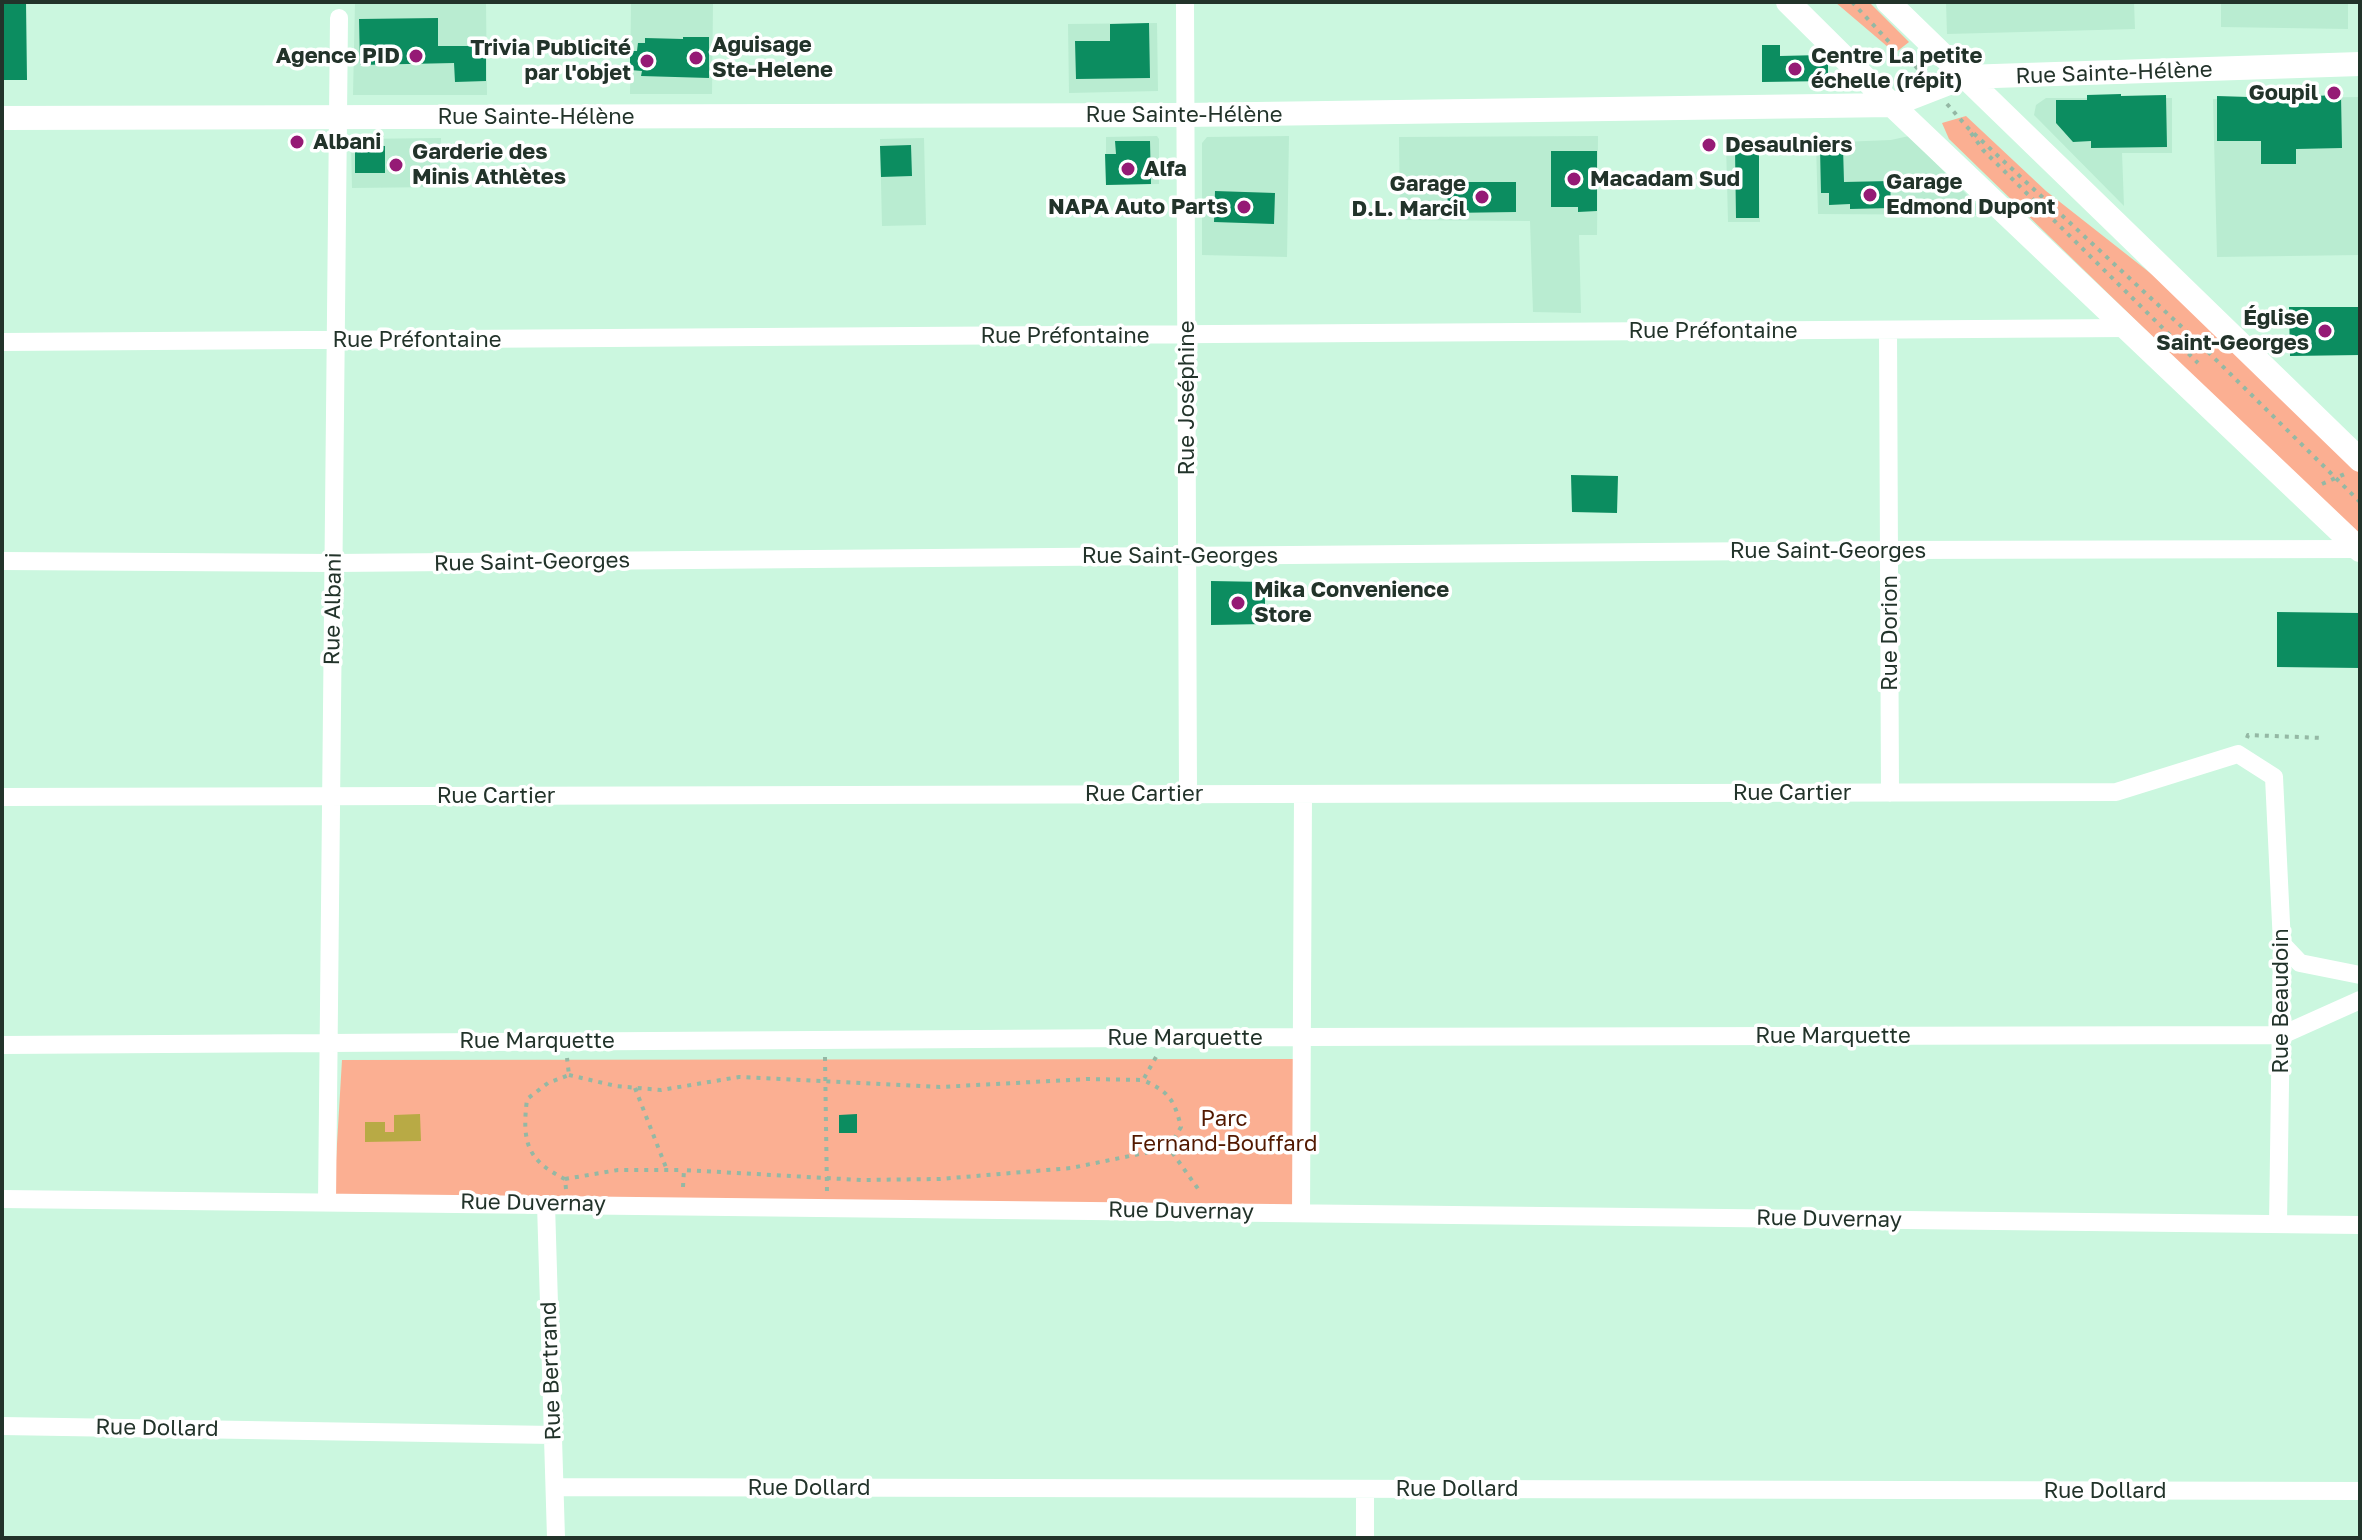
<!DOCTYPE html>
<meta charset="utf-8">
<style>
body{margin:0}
#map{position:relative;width:2362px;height:1540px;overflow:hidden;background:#cbf7df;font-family:"Golos Text",sans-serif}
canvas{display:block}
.frame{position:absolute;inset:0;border:4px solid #22332a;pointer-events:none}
</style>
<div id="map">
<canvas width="2362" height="1540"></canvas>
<div class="frame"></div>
</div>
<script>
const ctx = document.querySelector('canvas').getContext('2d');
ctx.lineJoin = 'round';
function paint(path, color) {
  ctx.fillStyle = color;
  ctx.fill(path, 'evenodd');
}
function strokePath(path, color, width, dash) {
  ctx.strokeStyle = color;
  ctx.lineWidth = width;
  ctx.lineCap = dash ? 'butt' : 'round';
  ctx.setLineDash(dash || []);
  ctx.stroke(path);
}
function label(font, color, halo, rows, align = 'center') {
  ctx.font = font + ' "Golos Text",sans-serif';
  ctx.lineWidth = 7;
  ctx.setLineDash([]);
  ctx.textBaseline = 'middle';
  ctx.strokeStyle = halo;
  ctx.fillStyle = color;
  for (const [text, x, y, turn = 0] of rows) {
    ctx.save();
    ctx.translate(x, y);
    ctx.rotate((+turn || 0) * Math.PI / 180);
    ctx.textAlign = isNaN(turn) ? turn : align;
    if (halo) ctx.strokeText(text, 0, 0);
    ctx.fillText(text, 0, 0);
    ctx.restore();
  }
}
const built = new Path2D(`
 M 355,2 L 486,2 L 487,95 L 353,95 Z
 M 631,2 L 713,3 L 712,94 L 630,94 Z
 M 1946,2 L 2134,2 L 2135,29 L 1947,34 Z
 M 2221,2 L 2348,2 L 2348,29 L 2221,27 Z
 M 1157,23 L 1158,91 L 1069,93 L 1068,24 Z
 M 2360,97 L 2360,255 L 2217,257 L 2213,99 Z
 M 2046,98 L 2172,98 L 2172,153 L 2122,153 L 2124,206 L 2034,115 L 2036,105 Z
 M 1157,136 L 1159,139 L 1159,184 L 1106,185 L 1106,137 Z
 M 1289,136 L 1287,257 L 1202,255 L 1202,143 L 1207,137 Z
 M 1598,136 L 1597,235 L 1579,235 L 1581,313 L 1533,312 L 1530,221 L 1400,220 L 1399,137 Z
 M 1909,136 L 1987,215 L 1818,214 L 1816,143 L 1891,140 Z
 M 441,138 L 439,187 L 352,188 L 351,143 L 355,139 Z
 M 924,138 L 926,225 L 882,226 L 880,139 Z
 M 1726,143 L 1758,144 L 1760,222 L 1728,222 Z`);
const green = new Path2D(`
 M 1835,2 L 1869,2 L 1909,42 L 1895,53 Z
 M 1966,116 L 2046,191 L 2168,287 L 2360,471 L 2360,538 L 1949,139 L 1942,123 Z
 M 1300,1059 L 1295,1206 L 334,1194 L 342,1060 Z`);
const water = new Path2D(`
 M 420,1114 L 421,1141 L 365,1142 L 365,1122 L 385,1122 L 385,1132 L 394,1132 L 394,1115 Z`);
const building = new Path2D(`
 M 2,2 L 26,2 L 27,80 L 2,80 Z
 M 438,18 L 438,46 L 486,46 L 486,81 L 455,82 L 454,63 L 360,65 L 359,19 Z
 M 1149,23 L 1150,78 L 1076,79 L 1075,41 L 1110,41 L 1110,24 Z
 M 683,37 L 709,37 L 709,78 L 641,76 L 642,71 L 630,70 L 630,51 L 637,51 L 638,43 L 645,43 L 645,38 L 683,39 Z
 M 1762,45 L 1780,45 L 1780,56 L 1821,55 L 1828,63 L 1828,81 L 1762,82 Z
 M 2121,94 L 2121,96 L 2166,95 L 2167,147 L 2091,148 L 2091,141 L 2073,142 L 2056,123 L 2056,100 L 2087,100 L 2087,95 Z
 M 2341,95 L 2342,148 L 2296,149 L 2296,164 L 2261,164 L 2261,141 L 2217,141 L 2217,96 L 2312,99 L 2312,96 Z
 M 1115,141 L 1150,141 L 1151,184 L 1106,185 L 1105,154 L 1116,154 Z
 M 355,145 L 385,146 L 385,173 L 355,173 Z
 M 911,145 L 912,176 L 881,177 L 880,146 Z
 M 1843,147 L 1844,182 L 1890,181 L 1891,208 L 1850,209 L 1850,204 L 1829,205 L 1829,193 L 1821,193 L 1820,148 Z
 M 1735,149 L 1759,149 L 1759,218 L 1736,218 Z
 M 1551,151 L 1597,151 L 1597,211 L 1578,212 L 1578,207 L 1551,207 Z
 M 1447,182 L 1516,182 L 1516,212 L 1448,213 Z
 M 1215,191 L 1275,193 L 1274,224 L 1214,222 Z
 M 2289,307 L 2360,307 L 2360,355 L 2290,356 Z
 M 1571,475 L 1618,476 L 1617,513 L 1572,512 Z
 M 1211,581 L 1265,582 L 1265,624 L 1211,625 Z
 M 2277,612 L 2360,613 L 2360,668 L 2277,667 Z
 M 857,1114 L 857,1133 L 839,1133 L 839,1115 Z`);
const path = new Path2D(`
 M 1852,2 L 1892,45 L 1909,58 L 1921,73
 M 1947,104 L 1968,128 L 2198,342 L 2360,502
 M 1971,133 L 1983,150 L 2198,363
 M 2189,352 L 2205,336
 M 2322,484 L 2347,473
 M 2247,738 L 2248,735 L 2323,738
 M 825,1057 L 827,1193
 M 1156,1057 L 1143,1080 C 1169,1092 1174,1099 1181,1127 L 1169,1148 L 1201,1193
 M 569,1075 L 616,1086 L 661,1090 L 739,1077 L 940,1087 L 1088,1079 L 1143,1080
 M 635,1088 L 667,1170
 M 565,1179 L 618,1170 L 684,1170
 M 683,1187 L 684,1170 L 861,1180 L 940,1179 L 1071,1168 L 1169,1148
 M 566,1189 L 565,1179 C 526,1160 522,1141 527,1099 L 548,1083 L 569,1075 L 567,1058`);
const minor = new Path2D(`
 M 1185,2 L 1188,794
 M 1888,330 L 1890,793
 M 2,342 L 2127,328
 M 2,561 L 334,563 L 1889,550 L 2358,549
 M 2,797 L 2116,792 L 2238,754 L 2274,777 L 2282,944 L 2278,1224
 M 2282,944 L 2300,963 L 2360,975
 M 2,1045 L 1302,1037 L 2282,1035 L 2360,1000
 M 2,1199 L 2360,1225
 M 327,1201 L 339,18
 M 546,1204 L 556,1538
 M 1301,1213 L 1303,794
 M 2,1426 L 553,1435
 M 555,1487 L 2360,1491
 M 1365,1538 L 1365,1489`);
const tertiary = new Path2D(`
 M 1788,2 L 1892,105 L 2360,550
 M 1888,2 L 2360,460
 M 2,118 L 1185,115 L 1892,105 L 1964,77 L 2360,64`);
const markers = [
 [416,56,8,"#951a75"],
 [696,58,8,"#951a75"],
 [647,61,8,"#951a75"],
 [1795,69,8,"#951a75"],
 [2334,93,8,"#951a75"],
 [297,142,8,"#951a75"],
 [1709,145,8,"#951a75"],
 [396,165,8,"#951a75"],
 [1128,169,8,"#951a75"],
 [1574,179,8,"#951a75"],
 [1870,195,8,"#951a75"],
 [1482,197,8,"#951a75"],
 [1244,207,8,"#951a75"],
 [2325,331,8,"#951a75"],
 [1238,603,8,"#951a75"]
];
const poiNames = [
 ["Aguisage",712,45],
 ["Ste-Helene",712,70],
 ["Trivia Publicité",631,48,"right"],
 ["par l'objet",631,73,"right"],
 ["Agence PID",400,56,"right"],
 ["Centre La petite",1811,56],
 ["échelle (répit)",1811,81],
 ["Goupil",2318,93,"right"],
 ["Albani",313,142],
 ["Desaulniers",1725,145],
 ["Garderie des",412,152],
 ["Minis Athlètes",412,177],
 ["Alfa",1144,169],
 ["Macadam Sud",1590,179],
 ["Garage",1886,182],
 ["Edmond Dupont",1886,207],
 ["Garage",1466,184,"right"],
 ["D.L. Marcil",1466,209,"right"],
 ["NAPA Auto Parts",1228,207,"right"],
 ["Église",2309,318,"right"],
 ["Saint-Georges",2309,343,"right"],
 ["Mika Convenience",1254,590],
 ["Store",1254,615]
];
const streetNames = [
 ["Rue Sainte-Hélène",2114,73,-2],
 ["Rue Sainte-Hélène",1184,115],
 ["Rue Sainte-Hélène",536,117],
 ["Rue Préfontaine",1713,331],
 ["Rue Préfontaine",1065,336],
 ["Rue Préfontaine",417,340],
 ["Rue Joséphine",1187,398,-90],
 ["Rue Saint-Georges",1828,551],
 ["Rue Saint-Georges",1180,556],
 ["Rue Saint-Georges",532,562,-1],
 ["Rue Albani",333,609,-89],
 ["Rue Dorion",1890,633,-90],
 ["Rue Cartier",1792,793],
 ["Rue Cartier",1144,794],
 ["Rue Cartier",496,796],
 ["Rue Beaudoin",2281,1001,-90],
 ["Rue Marquette",1833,1036],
 ["Rue Marquette",1185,1038],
 ["Rue Marquette",537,1041],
 ["Rue Duvernay",533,1203,1],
 ["Rue Duvernay",1181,1211,1],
 ["Rue Duvernay",1829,1219,1],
 ["Rue Bertrand",551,1371,-92],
 ["Rue Dollard",157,1428,1],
 ["Rue Dollard",809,1488],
 ["Rue Dollard",1457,1489],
 ["Rue Dollard",2105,1491]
];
const parkNames = [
 ["Parc",1224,1119],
 ["Fernand-Bouffard",1224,1144]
];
paint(built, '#b9ecd1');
paint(green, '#fbaf92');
paint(water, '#b8aa45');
paint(building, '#0c8d60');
strokePath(path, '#94b8a4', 4, [4, 6]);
strokePath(minor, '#fff', 18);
strokePath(tertiary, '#fff', 24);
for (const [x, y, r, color] of markers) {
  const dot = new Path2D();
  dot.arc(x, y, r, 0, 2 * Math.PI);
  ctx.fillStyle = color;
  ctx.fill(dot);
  strokePath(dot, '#fff', 3);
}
label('bold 22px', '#22332a', '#fff', poiNames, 'left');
label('22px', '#22332a', '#fff', streetNames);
label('22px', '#521900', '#fff', parkNames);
</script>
